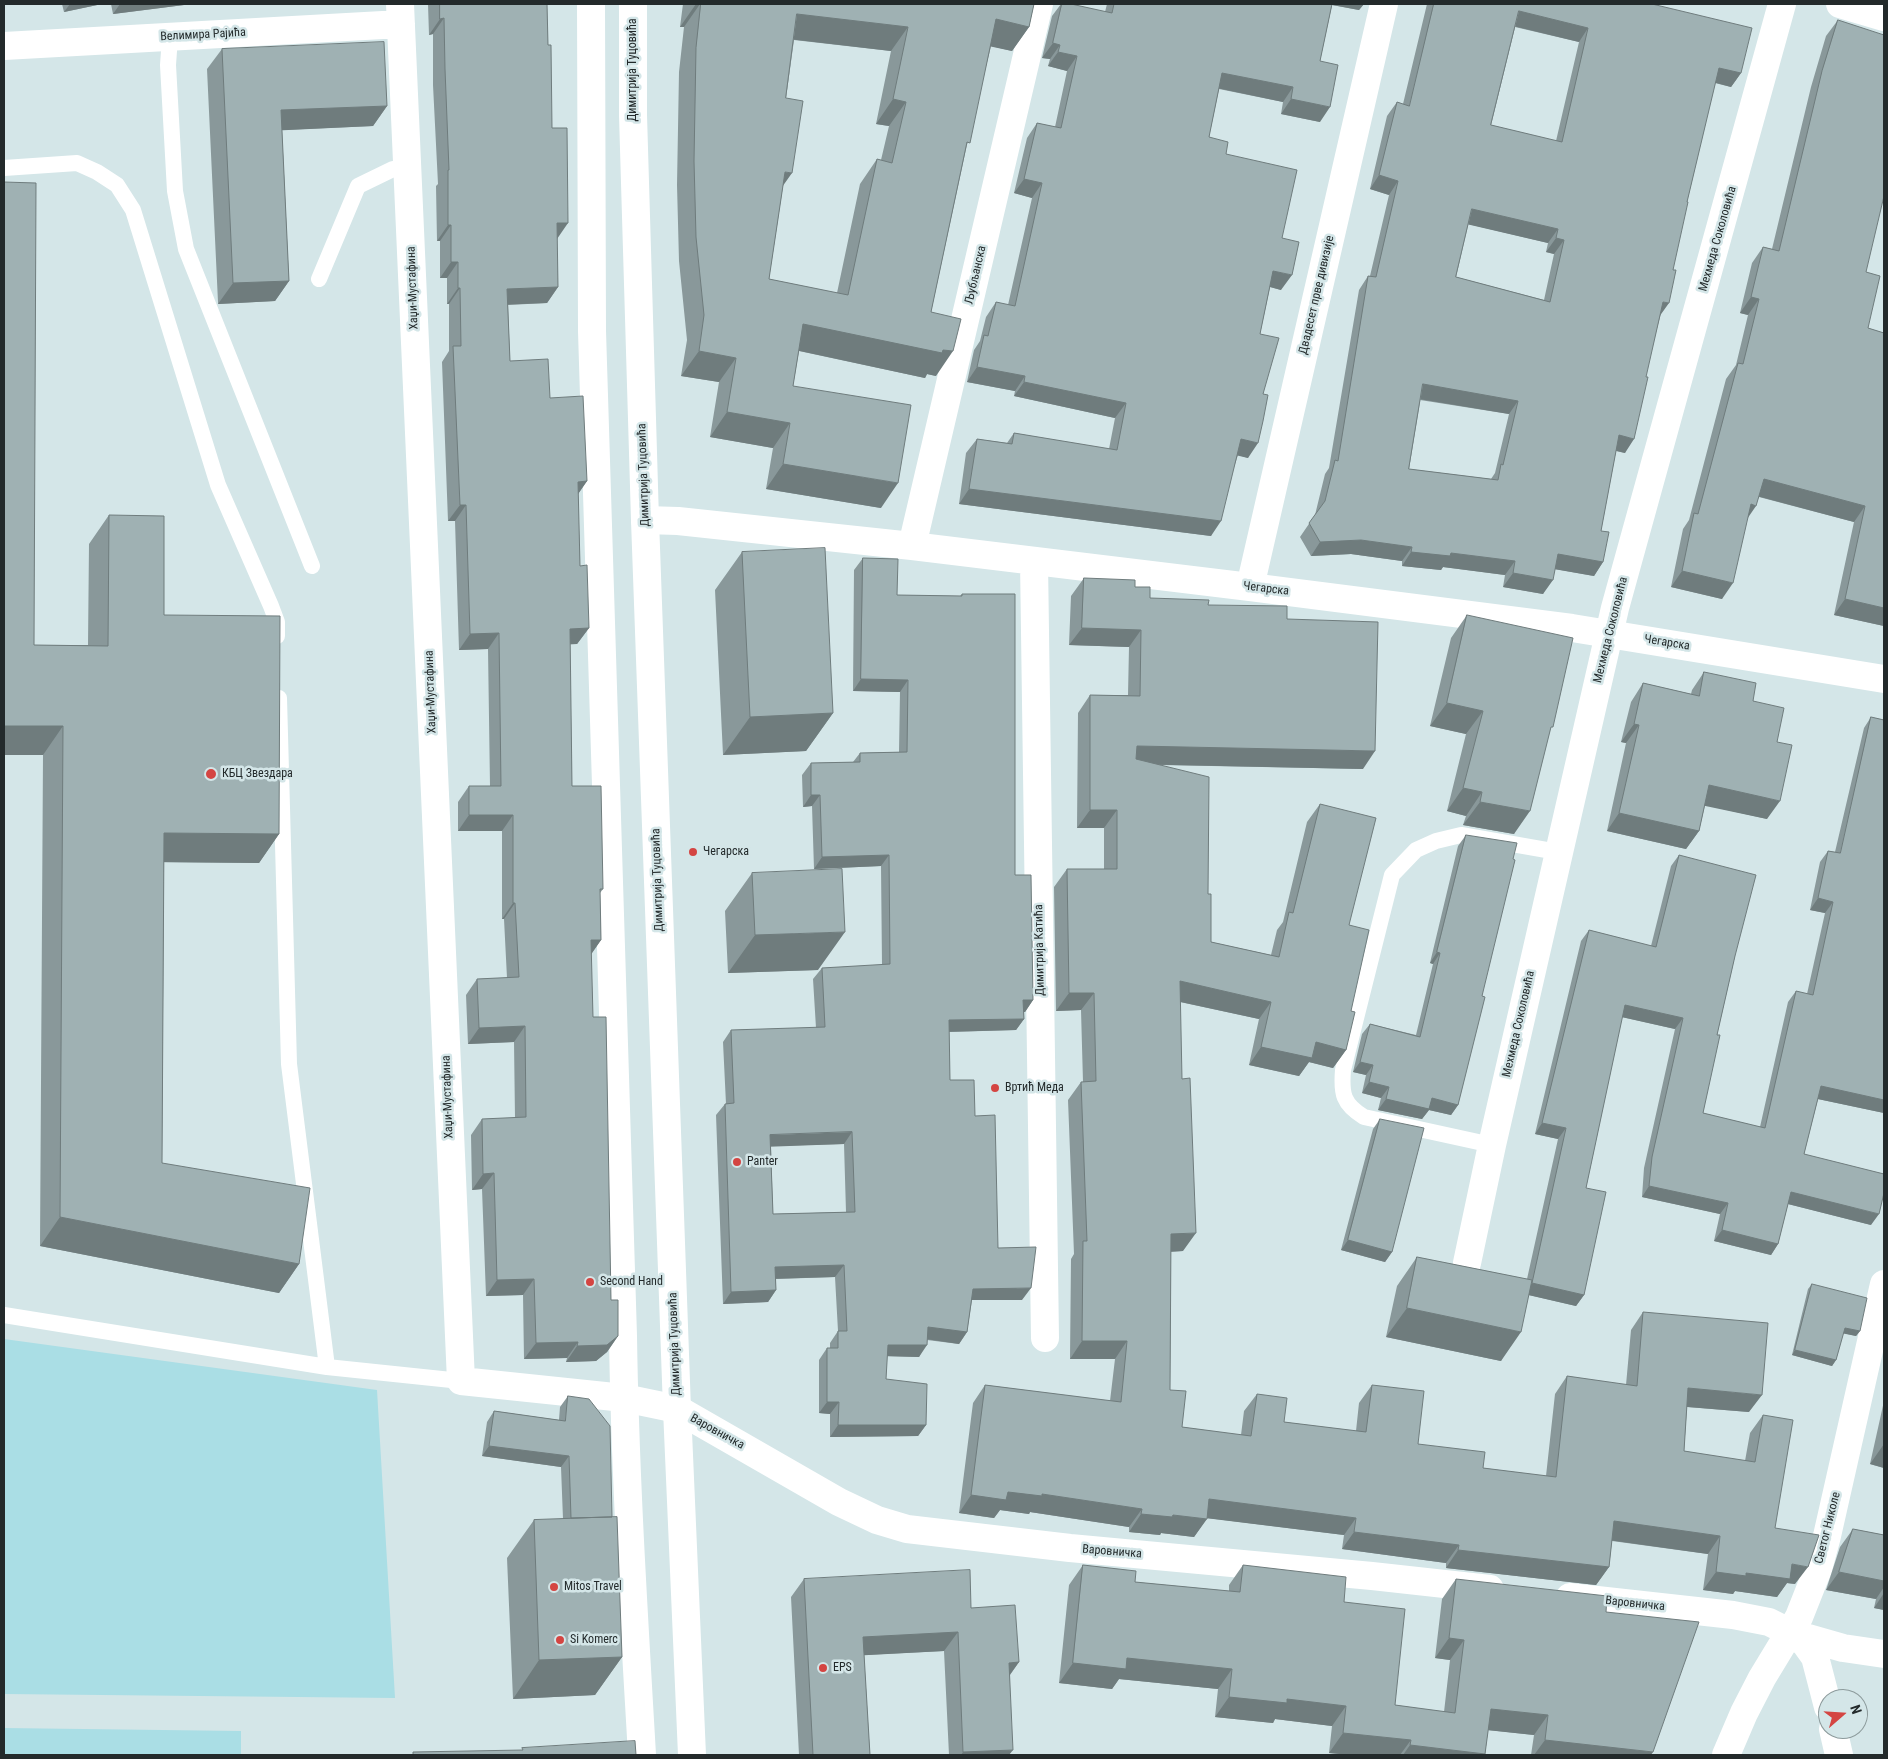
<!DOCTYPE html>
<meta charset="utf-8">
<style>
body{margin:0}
#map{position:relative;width:1888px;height:1759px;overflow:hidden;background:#d4e6e8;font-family:"Roboto Condensed",sans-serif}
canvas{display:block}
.frame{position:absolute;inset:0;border:5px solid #232a2b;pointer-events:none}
.north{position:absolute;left:1818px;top:1689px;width:50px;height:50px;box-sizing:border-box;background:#d4e6e8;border:1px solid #8d9b9c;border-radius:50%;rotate:71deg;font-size:14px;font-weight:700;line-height:20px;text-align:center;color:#232a2b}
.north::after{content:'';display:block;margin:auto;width:18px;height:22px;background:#d44542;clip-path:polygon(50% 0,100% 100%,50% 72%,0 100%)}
</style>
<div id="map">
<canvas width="1888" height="1759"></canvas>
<div class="frame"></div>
<div class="north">N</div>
</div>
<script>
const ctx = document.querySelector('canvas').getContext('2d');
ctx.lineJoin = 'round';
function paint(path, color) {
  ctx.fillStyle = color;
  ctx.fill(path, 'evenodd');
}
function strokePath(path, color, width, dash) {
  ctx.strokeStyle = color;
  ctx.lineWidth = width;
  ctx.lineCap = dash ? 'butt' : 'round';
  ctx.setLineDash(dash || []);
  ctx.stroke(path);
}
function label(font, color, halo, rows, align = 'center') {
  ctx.font = font + ' "Roboto Condensed",sans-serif';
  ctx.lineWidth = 5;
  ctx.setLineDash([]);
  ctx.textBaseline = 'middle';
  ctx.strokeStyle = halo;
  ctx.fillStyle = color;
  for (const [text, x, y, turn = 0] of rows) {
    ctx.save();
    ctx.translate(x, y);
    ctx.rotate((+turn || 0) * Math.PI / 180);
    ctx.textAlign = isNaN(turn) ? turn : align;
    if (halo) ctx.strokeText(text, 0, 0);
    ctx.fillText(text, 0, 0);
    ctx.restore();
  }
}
const green = new Path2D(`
 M 4,1339 L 377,1390 L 395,1698 L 4,1694 Z
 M 4,1728 L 241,1731 L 241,1755 L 4,1755 Z`);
const lane = new Path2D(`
 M 170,37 L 168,65 L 175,191 L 186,249 L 312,566
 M 4,168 L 77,163 L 97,172 L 117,185 L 133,210 L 218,485 L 271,606 L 277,622 L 277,636
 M 319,279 L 358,186 L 393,169 L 408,166
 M 279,698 L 289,1064 L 327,1367
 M 1492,1145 L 1364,1117 C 1343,1104 1341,1094 1343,1070 L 1392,875 L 1416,850 L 1436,841 L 1461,835 L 1558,852
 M 4,1315 L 327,1367 L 461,1381`);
const street = new Path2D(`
 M 400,4 L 461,1381 L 624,1398 L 677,1409 L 839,1502 L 877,1520 L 907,1529 L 1070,1548 L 1372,1576 L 1490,1589
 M 1840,4 L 1884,17
 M 4,46 L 401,24
 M 645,520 L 678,521 L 912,546 L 1250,587 L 1572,628 L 1884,679
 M 912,546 L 1039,4
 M 1034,561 L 1045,1338
 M 1250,587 L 1384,4
 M 1467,1263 L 1492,1145 L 1615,608 L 1782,4
 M 1570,1597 L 1733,1615 L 1769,1622 L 1791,1633 L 1805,1643 L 1815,1657 L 1828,1707
 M 1794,1634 L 1843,1648 L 1884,1654
 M 1833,1729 L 1839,1755
 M 1726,1755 L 1744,1713 L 1762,1678 L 1799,1617 L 1818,1569 L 1827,1536 L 1884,1284`);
const secondary = new Path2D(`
 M 591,4 L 592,331 L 623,1336 C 625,1476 634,1616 642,1755
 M 633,4 L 633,115 L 645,520 L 677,1409 L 692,1755`);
const wall = new Path2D(`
 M 62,4 L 102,4 L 64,12 Z
 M 111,4 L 185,4 L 184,5 L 113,14 Z
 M 428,4 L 547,4 L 548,45 L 557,238 L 558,287 L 547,303 L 508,305 L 510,361 L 550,398 L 587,481 L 578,494 L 580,566 L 589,628 L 577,644 L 570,644 L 572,786 L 603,889 L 600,893 L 601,940 L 591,954 L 593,1017 L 611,1300 L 618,1336 L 607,1352 L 596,1361 L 566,1362 L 567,1358 L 524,1359 L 523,1295 L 486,1296 L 482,1189 L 472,1190 L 471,1135 L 482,1119 L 515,1118 L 514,1042 L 468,1044 L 466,995 L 477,979 L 507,978 L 504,919 L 502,919 L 502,831 L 458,831 L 458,802 L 469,786 L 490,786 L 488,649 L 459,650 L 455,521 L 448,521 L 442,362 L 449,351 L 449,304 L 447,304 L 447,278 L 440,278 L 440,241 L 437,241 L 436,186 L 438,184 L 433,85 L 433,34 L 429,35 Z
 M 683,4 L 1034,4 L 1029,27 L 1012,51 L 991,46 L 966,149 L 931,312 L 936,376 L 927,374 L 925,378 L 799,351 L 793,386 L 881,508 L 766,489 L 773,448 L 710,437 L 719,382 L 681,376 L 687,340 L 679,261 L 677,185 L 679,72 L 684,27 L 680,27 ZM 794,40 L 891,51 L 876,124 L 889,126 L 881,160 L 877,159 L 860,184 L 837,293 L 769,279 L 783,186 L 786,98 Z
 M 1061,4 L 1071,4 L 1105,12 L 1107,4 L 1364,4 L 1359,10 L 1332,5 L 1320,61 L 1320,122 L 1281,114 L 1283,102 L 1219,89 L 1209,137 L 1226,154 L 1282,238 L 1281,290 L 1270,287 L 1260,334 L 1263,394 L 1248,458 L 1238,455 L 1211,536 L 959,504 L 966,453 L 977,439 L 1007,443 L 1014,433 L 1109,449 L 1115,418 L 1014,396 L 1015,391 L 967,382 L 974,350 L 980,341 L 986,317 L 996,302 L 1008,305 L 1032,198 L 1014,193 L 1027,138 L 1037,123 L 1055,127 L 1067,71 L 1048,66 L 1050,59 L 1042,58 L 1052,16 Z
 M 1427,4 L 1652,4 L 1741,73 L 1731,87 L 1715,83 L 1660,317 L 1625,453 L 1616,451 L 1601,531 L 1603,562 L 1594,576 L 1555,569 L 1543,594 L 1503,587 L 1505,575 L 1443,567 L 1441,570 L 1402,566 L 1402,561 L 1351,554 L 1311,556 L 1300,537 L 1315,515 L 1325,474 L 1329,468 L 1359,290 L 1368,276 L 1370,276 L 1389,195 L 1370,189 L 1387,116 L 1397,102 L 1403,104 ZM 1515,27 L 1579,42 L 1556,141 L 1491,125 ZM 1468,224 L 1548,243 L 1546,252 L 1554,254 L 1544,300 L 1456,277 ZM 1420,400 L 1509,414 L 1495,473 L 1491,479 L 1409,469 Z
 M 1838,20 L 1866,272 L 1868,328 L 1884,333 L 1884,626 L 1834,615 L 1854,522 L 1759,497 L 1747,519 L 1722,599 L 1671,587 L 1683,529 L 1689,520 L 1726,379 L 1736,365 L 1748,315 L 1740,313 L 1752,263 L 1763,247 L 1772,249 L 1811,87 L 1826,36 Z
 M 222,49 L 387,106 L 373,126 L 282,130 L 289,281 L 275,301 L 218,304 L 218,302 L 207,69 Z
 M 109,515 L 164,615 L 279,834 L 259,863 L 164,862 L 162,1163 L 299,1264 L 279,1293 L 40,1246 L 43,755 L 34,645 L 88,645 L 89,544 Z
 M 742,552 L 833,713 L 806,751 L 723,755 L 715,590 Z
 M 863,558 L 897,595 L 960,596 L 962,594 L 1015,875 L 1033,1000 L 1025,1012 L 1024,1012 L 1024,1019 L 1016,1030 L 949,1032 L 950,1080 L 975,1116 L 998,1248 L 1022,1300 L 972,1300 L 967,1332 L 959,1344 L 927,1340 L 919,1357 L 887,1356 L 886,1379 L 926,1425 L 918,1436 L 830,1437 L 830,1414 L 819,1413 L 819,1360 L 827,1348 L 830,1348 L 830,1343 L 838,1331 L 835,1277 L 776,1279 L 776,1290 L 768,1302 L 723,1304 L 716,1115 L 725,1104 L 726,1104 L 723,1042 L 731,1030 L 816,1028 L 813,979 L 822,968 L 882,965 L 881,866 L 814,869 L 812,806 L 803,807 L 802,775 L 811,763 L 853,762 L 860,753 L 899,752 L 900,692 L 853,691 L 854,570 ZM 844,1144 L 846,1212 L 773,1214 L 771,1146 Z
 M 1084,578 L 1135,587 L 1150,598 L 1208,605 L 1287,619 L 1363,769 L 1161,765 L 1208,894 L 1211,942 L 1271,955 L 1277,930 L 1283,922 L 1307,822 L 1320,804 L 1349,925 L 1351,1011 L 1346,1050 L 1333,1068 L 1309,1062 L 1299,1076 L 1249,1065 L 1259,1019 L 1180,1002 L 1183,1251 L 1171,1252 L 1170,1390 L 1182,1427 L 1241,1435 L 1244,1411 L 1257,1394 L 1284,1422 L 1356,1431 L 1359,1403 L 1372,1385 L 1418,1444 L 1483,1468 L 1546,1476 L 1555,1394 L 1567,1376 L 1626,1385 L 1631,1330 L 1643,1312 L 1749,1412 L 1687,1407 L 1684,1451 L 1745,1461 L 1750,1433 L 1763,1415 L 1775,1528 L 1795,1584 L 1787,1583 L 1777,1597 L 1735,1591 L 1733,1594 L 1703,1590 L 1708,1554 L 1612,1541 L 1609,1567 L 1596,1585 L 1446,1568 L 1446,1563 L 1342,1549 L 1344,1535 L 1207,1518 L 1194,1537 L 1161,1533 L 1160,1535 L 1129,1532 L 1129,1527 L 1030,1512 L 1029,1514 L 1000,1510 L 994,1518 L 959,1513 L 973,1403 L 985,1385 L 1110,1401 L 1115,1359 L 1070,1359 L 1071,1259 L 1074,1254 L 1068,1100 L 1081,1082 L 1083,1082 L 1081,1010 L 1056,1011 L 1054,887 L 1067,869 L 1104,869 L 1104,828 L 1077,828 L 1078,713 L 1090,695 L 1128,695 L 1129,647 L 1069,645 L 1071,596 Z
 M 1467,615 L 1550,731 L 1514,834 L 1463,825 L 1466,816 L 1447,811 L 1466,734 L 1430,726 L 1451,638 Z
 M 1704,672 L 1753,701 L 1777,742 L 1767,819 L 1705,805 L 1699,831 L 1686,849 L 1607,831 L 1626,743 L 1621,742 L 1631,702 L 1643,683 L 1691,694 L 1692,690 Z
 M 1871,717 L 1884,720 L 1884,1113 L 1818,1099 L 1804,1154 L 1871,1225 L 1788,1204 L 1778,1244 L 1771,1255 L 1714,1241 L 1720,1214 L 1642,1197 L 1644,1168 L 1675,1029 L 1622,1017 L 1586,1188 L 1584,1295 L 1576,1306 L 1529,1295 L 1501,1361 L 1386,1337 L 1397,1286 L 1417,1257 L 1527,1279 L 1558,1139 L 1535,1134 L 1581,941 L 1589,930 L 1651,946 L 1671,866 L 1679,855 L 1735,956 L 1717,1035 L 1703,1113 L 1760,1127 L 1788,1002 L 1796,991 L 1807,994 L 1825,913 L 1810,910 L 1820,862 L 1828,851 L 1835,852 L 1864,728 Z
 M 1466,835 L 1482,996 L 1458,1105 L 1451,1115 L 1429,1110 L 1422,1119 L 1378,1110 L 1381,1098 L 1362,1093 L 1366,1075 L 1353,1072 L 1362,1034 L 1370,1024 L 1416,1035 L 1433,964 L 1430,963 L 1458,846 Z
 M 752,873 L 818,970 L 728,973 L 725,911 Z
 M 1380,1119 L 1392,1252 L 1385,1262 L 1341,1250 L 1373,1129 Z
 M 1812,1284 L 1860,1331 L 1856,1336 L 1843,1333 L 1836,1360 L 1832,1366 L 1792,1355 L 1808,1289 Z
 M 568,1396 L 612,1517 L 622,1657 L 595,1695 L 513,1699 L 507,1558 L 534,1520 L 563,1519 L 561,1467 L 482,1456 L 487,1422 L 494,1411 L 559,1420 L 560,1407 Z
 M 1884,1401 L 1884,1468 L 1870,1464 Z
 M 1853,1529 L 1884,1535 L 1884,1610 L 1874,1608 L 1876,1599 L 1826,1590 L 1840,1547 Z
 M 1083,1565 L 1135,1582 L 1229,1591 L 1229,1585 L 1243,1565 L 1344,1602 L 1395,1705 L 1444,1712 L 1450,1660 L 1435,1658 L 1442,1599 L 1456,1579 L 1606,1612 L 1651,1755 L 1531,1755 L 1534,1735 L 1488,1730 L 1485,1755 L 1351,1755 L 1329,1753 L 1332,1726 L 1275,1719 L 1273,1723 L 1215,1717 L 1218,1689 L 1119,1679 L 1112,1689 L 1059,1683 L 1069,1585 Z
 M 804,1579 L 971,1608 L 1019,1662 L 1010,1675 L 1009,1755 L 949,1755 L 944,1651 L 864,1655 L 870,1755 L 799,1755 L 791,1597 Z`);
const shadedWall = new Path2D(`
 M 70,4 L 102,4 L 64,12 Z
 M 120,4 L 185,4 L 184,5 L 113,14 Z
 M 696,4 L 700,4 L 684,27 L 680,27 Z
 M 1327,4 L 1364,4 L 1359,10 Z
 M 1519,11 L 1588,28 L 1579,42 L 1509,25 Z
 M 797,14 L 908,27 L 891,51 L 780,38 Z
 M 444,18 L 433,34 L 429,35 L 440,19 Z
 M 996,19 L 1029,27 L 1012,51 L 979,44 Z
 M 1053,43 L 1060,45 L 1050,59 L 1042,58 Z
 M 1058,52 L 1077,56 L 1067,71 L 1048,66 Z
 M 1719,68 L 1741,73 L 1731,87 L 1709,81 Z
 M 1222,73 L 1293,87 L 1283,102 L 1212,87 Z
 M 893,99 L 906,102 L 889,126 L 876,124 Z
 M 1291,99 L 1330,107 L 1320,122 L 1281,114 Z
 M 387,106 L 373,126 L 267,131 L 281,110 Z
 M 785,172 L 792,173 L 775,197 Z
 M 1379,175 L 1398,181 L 1389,195 L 1370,189 Z
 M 1024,179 L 1042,183 L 1032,198 L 1014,193 Z
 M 1472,209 L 1558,229 L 1548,243 L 1462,223 Z
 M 557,223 L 568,223 L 557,239 Z
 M 448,225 L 451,225 L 440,241 L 437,241 Z
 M 1556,238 L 1564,240 L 1554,254 L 1546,252 Z
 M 451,262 L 458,262 L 447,278 L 440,278 Z
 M 1273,271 L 1292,275 L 1281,290 L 1263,285 Z
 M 289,281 L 275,301 L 218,304 L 233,283 Z
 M 558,287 L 547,303 L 496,305 L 507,289 Z
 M 458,288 L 460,288 L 449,304 L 447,304 Z
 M 1751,297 L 1759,299 L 1748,315 L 1740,313 Z
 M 1663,302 L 1669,303 L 1659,317 Z
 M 803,324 L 953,351 L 936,376 L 927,374 L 925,378 L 786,348 Z
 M 699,351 L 736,358 L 719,382 L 681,376 Z
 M 977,367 L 1025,376 L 1015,391 L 967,382 Z
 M 1024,382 L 1126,403 L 1115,418 L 1014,396 Z
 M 1423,384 L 1518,401 L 1509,414 L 1413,398 Z
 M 727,412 L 790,423 L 773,448 L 710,437 Z
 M 1619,435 L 1634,439 L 1625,453 L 1609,449 Z
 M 1241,439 L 1258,443 L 1248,458 L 1231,454 Z
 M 783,464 L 898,483 L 881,508 L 766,489 Z
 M 1764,479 L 1865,506 L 1854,522 L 1753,495 Z
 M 587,481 L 576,497 L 578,482 Z
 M 969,489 L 1221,521 L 1211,536 L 959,504 Z
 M 1751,504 L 1756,506 L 1745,522 Z
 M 460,505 L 466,505 L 455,521 L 448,521 Z
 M 1361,540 L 1412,547 L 1402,561 L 1351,554 L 1311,556 L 1320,542 Z
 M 1411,552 L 1451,553 L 1515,561 L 1505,575 L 1443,567 L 1441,570 L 1402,566 Z
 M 1558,554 L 1603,562 L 1594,576 L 1548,568 Z
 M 1682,571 L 1733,583 L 1722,599 L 1671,587 Z
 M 1513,573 L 1553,580 L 1543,594 L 1503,587 Z
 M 1845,599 L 1884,608 L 1884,626 L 1834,615 Z
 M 589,628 L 577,644 L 559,645 L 570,629 Z
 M 1082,628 L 1141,630 L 1129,647 L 1069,645 Z
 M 499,633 L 488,649 L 459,650 L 470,634 Z
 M 861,679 L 908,680 L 900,692 L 853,691 Z
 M 1447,703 L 1483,711 L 1466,734 L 1430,726 Z
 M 833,713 L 806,751 L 723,755 L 750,717 Z
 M 1634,724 L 1639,725 L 1626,743 L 1621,742 Z
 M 4,726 L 63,726 L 43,755 L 4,755 Z
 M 1137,746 L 1375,751 L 1363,769 L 1125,764 Z
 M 1709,785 L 1780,801 L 1767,819 L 1696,804 Z
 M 1463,788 L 1482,792 L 1466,816 L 1447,811 Z
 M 811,795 L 820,795 L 812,806 L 803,807 Z
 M 1480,802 L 1530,811 L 1514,834 L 1463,825 Z
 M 1090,810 L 1117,810 L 1104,828 L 1077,828 Z
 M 1619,813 L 1699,831 L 1686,849 L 1607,831 Z
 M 469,815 L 513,815 L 502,831 L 458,831 Z
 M 164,833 L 279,834 L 259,863 L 144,862 Z
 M 889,855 L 881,866 L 814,869 L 822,857 Z
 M 1818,898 L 1833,902 L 1825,913 L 1810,910 Z
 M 513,903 L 515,903 L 504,919 L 502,919 Z
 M 845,932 L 818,970 L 728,973 L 755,935 Z
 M 591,940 L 601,940 L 590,956 Z
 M 1437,952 L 1440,953 L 1433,964 L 1430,963 Z
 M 1180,981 L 1271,1002 L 1259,1019 L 1167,999 Z
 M 1069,993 L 1094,993 L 1081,1010 L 1056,1011 Z
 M 1023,1000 L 1033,1000 L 1025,1012 L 1015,1012 Z
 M 1625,1005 L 1683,1018 L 1675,1029 L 1617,1016 Z
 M 1024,1019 L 1016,1030 L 941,1032 L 949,1020 Z
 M 525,1026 L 514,1042 L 468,1044 L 479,1028 Z
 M 1316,1042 L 1346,1050 L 1333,1068 L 1309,1062 L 1299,1076 L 1249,1065 L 1261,1047 Z
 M 1360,1062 L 1373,1065 L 1366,1075 L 1353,1072 Z
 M 1369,1082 L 1389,1087 L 1381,1098 L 1362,1093 Z
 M 1821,1086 L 1884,1100 L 1884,1113 L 1813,1098 Z
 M 1432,1098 L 1458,1105 L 1451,1115 L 1429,1110 L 1422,1119 L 1378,1110 L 1386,1099 Z
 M 1542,1123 L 1566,1128 L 1558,1139 L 1535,1134 Z
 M 852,1132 L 844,1144 L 762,1147 L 770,1135 Z
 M 494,1173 L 482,1189 L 472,1190 L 483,1174 Z
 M 1649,1186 L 1728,1203 L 1720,1214 L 1642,1197 Z
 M 1791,1192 L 1879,1214 L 1871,1225 L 1784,1203 Z
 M 60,1217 L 299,1264 L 279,1293 L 40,1246 Z
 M 1722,1230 L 1778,1244 L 1771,1255 L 1714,1241 Z
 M 1196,1233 L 1183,1251 L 1159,1252 L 1171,1234 Z
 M 1348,1240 L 1392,1252 L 1385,1262 L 1341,1250 Z
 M 844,1265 L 835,1277 L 767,1279 L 775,1267 Z
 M 534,1279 L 523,1295 L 486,1296 L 497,1280 Z
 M 1532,1283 L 1584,1295 L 1576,1306 L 1524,1294 Z
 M 1031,1288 L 1022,1300 L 965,1300 L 973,1289 Z
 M 776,1290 L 768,1302 L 723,1304 L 731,1292 Z
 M 1407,1308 L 1521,1332 L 1501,1361 L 1386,1337 Z
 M 928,1327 L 967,1332 L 959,1344 L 919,1338 Z
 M 1845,1328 L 1860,1331 L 1856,1336 L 1841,1333 Z
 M 618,1336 L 607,1352 L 596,1361 L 566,1362 L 577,1346 Z
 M 1082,1341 L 1127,1341 L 1115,1359 L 1070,1359 Z
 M 578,1342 L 567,1358 L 524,1359 L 536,1343 Z
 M 888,1345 L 927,1345 L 919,1357 L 880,1356 Z
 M 1795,1350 L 1836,1360 L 1832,1366 L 1792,1355 Z
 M 1688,1388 L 1762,1395 L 1749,1412 L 1676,1406 Z
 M 827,1402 L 839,1402 L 830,1414 L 819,1413 Z
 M 838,1425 L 926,1425 L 918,1436 L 830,1437 Z
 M 1884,1444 L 1884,1468 L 1870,1464 Z
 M 489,1446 L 569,1456 L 561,1467 L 482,1456 Z
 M 1008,1492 L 1042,1494 L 1142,1509 L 1129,1527 L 1030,1512 L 1029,1514 L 1000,1510 L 994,1518 L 959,1513 L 971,1495 Z
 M 1209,1499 L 1356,1518 L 1344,1535 L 1197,1517 Z
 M 1141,1514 L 1173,1515 L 1207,1519 L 1194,1537 L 1161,1533 L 1160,1535 L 1129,1532 Z
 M 1614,1521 L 1720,1536 L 1708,1554 L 1601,1539 Z
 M 1354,1532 L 1459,1545 L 1446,1563 L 1342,1549 Z
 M 1458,1550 L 1609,1567 L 1596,1585 L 1446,1568 Z
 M 1792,1564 L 1808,1567 L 1795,1584 L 1787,1583 L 1777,1597 L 1735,1591 L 1733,1594 L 1703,1590 L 1716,1572 L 1746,1573 Z
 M 1839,1572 L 1884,1581 L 1884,1587 L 1876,1599 L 1826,1590 Z
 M 1884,1593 L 1884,1610 L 1874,1608 Z
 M 958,1632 L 944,1651 L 850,1656 L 863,1637 Z
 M 1449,1638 L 1464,1640 L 1450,1660 L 1435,1658 Z
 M 622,1657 L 595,1695 L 513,1699 L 539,1660 Z
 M 1127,1658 L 1232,1669 L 1218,1689 L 1119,1679 L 1112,1689 L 1059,1683 L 1073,1663 Z
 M 1019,1662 L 1006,1680 L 1009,1663 Z
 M 1229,1697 L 1287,1699 L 1346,1706 L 1332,1726 L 1275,1719 L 1273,1723 L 1215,1717 Z
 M 1491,1709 L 1548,1715 L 1534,1735 L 1477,1729 Z
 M 1343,1733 L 1411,1740 L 1400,1755 L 1351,1755 L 1329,1753 Z
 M 1545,1740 L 1653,1752 L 1651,1755 L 1534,1755 Z
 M 1410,1745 L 1485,1754 L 1485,1755 L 1403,1755 Z
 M 1013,1750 L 1009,1755 L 961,1755 L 963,1752 Z`);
const building = new Path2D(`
 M 440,4 L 547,4 L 548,45 L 551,45 L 552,128 L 567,128 L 568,223 L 557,223 L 558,287 L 507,289 L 510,361 L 548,359 L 550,398 L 583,396 L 587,481 L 578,482 L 580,566 L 587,565 L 589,628 L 570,629 L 572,786 L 601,786 L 603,889 L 600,889 L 601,940 L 591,940 L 593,1017 L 606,1017 L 611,1300 L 618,1300 L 618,1336 L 607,1345 L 577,1346 L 578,1342 L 536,1343 L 534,1279 L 497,1280 L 494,1173 L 483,1174 L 482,1119 L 526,1117 L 525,1026 L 479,1028 L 477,979 L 519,977 L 515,903 L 513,903 L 513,815 L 469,815 L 469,786 L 501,786 L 499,633 L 470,634 L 466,505 L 460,505 L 453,346 L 461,346 L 460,288 L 458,288 L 458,262 L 451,262 L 451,225 L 448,225 L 448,170 L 449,170 L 445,69 L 444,18 L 440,19 Z
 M 701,4 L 1034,4 L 1029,27 L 996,19 L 970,143 L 967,142 L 931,312 L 961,319 L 953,351 L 943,350 L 942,353 L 803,324 L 793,386 L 911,405 L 898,483 L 783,464 L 790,423 L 727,412 L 736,358 L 699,351 L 704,315 L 696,237 L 694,161 L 696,48 ZM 797,14 L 908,27 L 893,99 L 906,102 L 892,163 L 877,159 L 848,295 L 769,279 L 785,172 L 792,173 L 803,101 L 786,98 Z
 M 1062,4 L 1071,4 L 1112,13 L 1114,4 L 1332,4 L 1320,61 L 1338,65 L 1330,107 L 1291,99 L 1293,87 L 1222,73 L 1209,137 L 1228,142 L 1226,154 L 1297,170 L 1282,238 L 1299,242 L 1292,275 L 1273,271 L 1260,334 L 1279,338 L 1263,394 L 1268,395 L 1263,421 L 1258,443 L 1241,439 L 1221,521 L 969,489 L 977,439 L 1012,444 L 1014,433 L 1117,450 L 1126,403 L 1024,382 L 1025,376 L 977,367 L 984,335 L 988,336 L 996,302 L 1015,306 L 1042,183 L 1024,179 L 1037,123 L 1061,128 L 1077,56 L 1058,52 L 1060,45 L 1053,43 Z
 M 1434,4 L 1652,4 L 1752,28 L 1741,73 L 1719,68 L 1687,202 L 1688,202 L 1673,270 L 1676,270 L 1669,303 L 1663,302 L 1646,377 L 1648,377 L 1634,439 L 1619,435 L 1601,531 L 1609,532 L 1603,562 L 1558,554 L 1553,580 L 1513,573 L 1515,561 L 1451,553 L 1450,556 L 1411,552 L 1412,547 L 1361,540 L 1320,542 L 1309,523 L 1325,501 L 1335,460 L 1338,461 L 1368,276 L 1376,277 L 1398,181 L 1379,175 L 1397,102 L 1409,106 ZM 1519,11 L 1588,28 L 1562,142 L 1491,125 ZM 1472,209 L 1558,229 L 1556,238 L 1564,240 L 1550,302 L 1456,277 ZM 1423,384 L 1518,401 L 1503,465 L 1501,464 L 1498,480 L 1409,469 Z
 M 1838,20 L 1884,35 L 1884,196 L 1866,272 L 1880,276 L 1868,328 L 1884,333 L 1884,608 L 1845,599 L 1865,506 L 1764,479 L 1756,506 L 1751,504 L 1733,583 L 1682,571 L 1694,513 L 1698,514 L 1738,363 L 1743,364 L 1759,299 L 1751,297 L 1763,247 L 1779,251 L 1822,71 Z
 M 384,42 L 387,106 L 281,110 L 289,281 L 233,283 L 222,49 Z
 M 4,182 L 36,183 L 34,645 L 108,646 L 109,515 L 164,516 L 164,615 L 280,616 L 279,834 L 164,833 L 162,1163 L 310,1188 L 299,1264 L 60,1217 L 63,726 L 4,726 Z
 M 825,548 L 833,713 L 750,717 L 742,552 Z
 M 863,558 L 898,559 L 897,595 L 962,596 L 962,594 L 1015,594 L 1015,875 L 1031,875 L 1033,1000 L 1023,1000 L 1024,1019 L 949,1020 L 950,1080 L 974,1080 L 975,1116 L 995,1115 L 998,1248 L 1036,1247 L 1031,1288 L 973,1289 L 967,1332 L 928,1327 L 927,1345 L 888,1345 L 886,1379 L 927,1384 L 926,1425 L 838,1425 L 839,1402 L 827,1402 L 827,1348 L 838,1348 L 838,1331 L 847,1331 L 844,1265 L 775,1267 L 776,1290 L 731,1292 L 725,1104 L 734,1103 L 731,1030 L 825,1027 L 822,968 L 890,964 L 889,855 L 822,857 L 820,795 L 811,795 L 811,763 L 860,762 L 860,753 L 907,752 L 908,680 L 861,679 ZM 852,1132 L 855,1212 L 773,1214 L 770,1135 Z
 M 1084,578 L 1135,580 L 1135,587 L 1150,587 L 1150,598 L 1209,600 L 1208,605 L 1287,606 L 1287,619 L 1378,622 L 1375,751 L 1137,746 L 1136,759 L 1209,777 L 1208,894 L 1211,894 L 1211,942 L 1279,957 L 1289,912 L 1293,913 L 1320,804 L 1376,818 L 1349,925 L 1369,930 L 1351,1011 L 1355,1012 L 1346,1050 L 1316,1042 L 1312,1058 L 1261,1047 L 1271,1002 L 1180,981 L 1182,1079 L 1190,1078 L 1196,1233 L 1171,1234 L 1170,1390 L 1186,1391 L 1182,1427 L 1251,1436 L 1257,1394 L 1287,1398 L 1284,1422 L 1366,1432 L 1372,1385 L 1424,1391 L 1418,1444 L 1485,1452 L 1483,1468 L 1556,1477 L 1567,1376 L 1637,1386 L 1643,1312 L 1768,1323 L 1762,1395 L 1688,1388 L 1684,1451 L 1755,1462 L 1763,1415 L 1793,1420 L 1775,1528 L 1819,1535 L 1808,1567 L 1792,1564 L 1790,1579 L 1746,1573 L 1746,1576 L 1716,1572 L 1720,1536 L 1614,1521 L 1609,1567 L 1458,1550 L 1459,1545 L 1354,1532 L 1356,1518 L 1209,1499 L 1207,1519 L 1173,1515 L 1172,1517 L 1141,1514 L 1142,1509 L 1042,1494 L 1042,1496 L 1008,1492 L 1006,1500 L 971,1495 L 985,1385 L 1121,1402 L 1127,1341 L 1082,1341 L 1083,1241 L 1087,1241 L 1081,1082 L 1096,1081 L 1094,993 L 1069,993 L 1067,869 L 1117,869 L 1117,810 L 1090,810 L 1090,695 L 1140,696 L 1141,630 L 1082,628 Z
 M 1467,615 L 1573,638 L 1553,727 L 1551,727 L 1530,811 L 1480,802 L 1482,792 L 1463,788 L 1483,711 L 1447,703 Z
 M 1704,672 L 1756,683 L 1753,701 L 1784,708 L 1777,742 L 1792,745 L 1780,801 L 1709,785 L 1699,831 L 1619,813 L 1639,725 L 1634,724 L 1643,683 L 1699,696 Z
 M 1871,717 L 1884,720 L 1884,1100 L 1821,1086 L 1804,1154 L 1884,1174 L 1884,1193 L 1879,1214 L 1791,1192 L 1778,1244 L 1722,1230 L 1728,1203 L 1649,1186 L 1652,1157 L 1683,1018 L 1625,1005 L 1586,1188 L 1606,1192 L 1584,1295 L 1532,1283 L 1566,1128 L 1542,1123 L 1589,930 L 1656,947 L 1679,855 L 1756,875 L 1735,956 L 1717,1035 L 1720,1035 L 1703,1113 L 1765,1128 L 1796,991 L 1813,995 L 1833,902 L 1818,898 L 1828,851 L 1840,853 Z
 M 1466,835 L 1517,843 L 1513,859 L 1515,860 L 1482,996 L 1485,997 L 1458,1105 L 1432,1098 L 1429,1109 L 1386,1099 L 1389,1087 L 1369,1082 L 1373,1065 L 1360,1062 L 1370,1024 L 1420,1037 L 1440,953 L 1437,952 Z
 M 842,869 L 845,932 L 755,935 L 752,873 Z
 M 1380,1119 L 1424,1128 L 1392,1252 L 1348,1240 Z
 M 1417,1257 L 1532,1280 L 1521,1332 L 1407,1308 Z
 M 1812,1284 L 1867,1298 L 1860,1331 L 1845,1328 L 1836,1360 L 1795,1350 Z
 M 568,1396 L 589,1399 L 610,1426 L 612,1517 L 571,1518 L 569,1456 L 489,1446 L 494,1411 L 565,1421 Z
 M 617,1517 L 622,1657 L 539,1660 L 534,1520 Z
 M 1853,1529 L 1884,1535 L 1884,1581 L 1839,1572 Z
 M 1083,1565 L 1136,1571 L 1135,1582 L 1240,1592 L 1243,1565 L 1346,1577 L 1344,1602 L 1405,1609 L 1395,1705 L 1455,1713 L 1464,1640 L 1449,1638 L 1456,1579 L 1607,1596 L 1606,1612 L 1699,1622 L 1653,1752 L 1545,1740 L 1548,1715 L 1491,1709 L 1485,1754 L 1410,1745 L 1411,1740 L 1343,1733 L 1346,1706 L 1287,1699 L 1287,1703 L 1229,1697 L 1232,1669 L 1127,1658 L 1126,1669 L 1073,1663 Z
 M 970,1570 L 971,1608 L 1015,1605 L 1019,1662 L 1009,1663 L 1013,1750 L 963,1752 L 958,1632 L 863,1637 L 870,1755 L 813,1755 L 804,1579 Z
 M 635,1741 L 636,1755 L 413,1755 L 413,1752 L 523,1750 L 522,1748 Z`);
const markers = [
 [211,774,6,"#d44542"],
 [693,852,5,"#d44542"],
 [995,1088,5,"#d44542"],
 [737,1162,5,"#d44542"],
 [590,1282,5,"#d44542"],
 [554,1587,5,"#d44542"],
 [560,1640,5,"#d44542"],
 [823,1668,5,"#d44542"]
];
const streetNames = [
 ["Велимира Рајића",203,35,-3],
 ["Димитрија Туцовића",633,70,-90],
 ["Мехмеда Соколовића",1718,239,-74],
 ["Љубљанска",976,275,-77],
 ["Хаџи-Мустафина",413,288,-92],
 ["Двадесет прве дивизије",1317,295,-77],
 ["Димитрија Туцовића",644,475,-92],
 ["Чегарска",1266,589,7],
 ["Мехмеда Соколовића",1611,630,-76],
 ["Чегарска",1667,643,9],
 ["Хаџи-Мустафина",431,692,-92],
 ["Димитрија Туцовића",658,880,-92],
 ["Димитрија Катића",1040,950,-91],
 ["Мехмеда Соколовића",1519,1024,-77],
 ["Хаџи-Мустафина",448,1097,-92],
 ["Димитрија Туцовића",675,1344,-92],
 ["Варовничка",717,1432,29],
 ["Светог Николе",1828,1528,-76],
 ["Варовничка",1112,1552,5],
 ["Варовничка",1635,1604,6]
];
const poiNames = [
 ["КБЦ Звездара",222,774],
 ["Чегарска",703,852],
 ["Вртић Меда",1005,1088],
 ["Panter",747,1162],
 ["Second Hand",600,1282],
 ["Mitos Travel",564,1587],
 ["Si Komerc",570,1640],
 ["EPS",833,1668]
];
paint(green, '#aadee5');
strokePath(lane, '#fff', 16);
strokePath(street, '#fff', 28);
strokePath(secondary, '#fff', 28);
paint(wall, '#89989a');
paint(shadedWall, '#6f7c7d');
paint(building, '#9fb1b3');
strokePath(building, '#6f7c7d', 1);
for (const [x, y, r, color] of markers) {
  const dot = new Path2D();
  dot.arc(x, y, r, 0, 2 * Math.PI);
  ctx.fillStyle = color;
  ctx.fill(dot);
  strokePath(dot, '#d4e6e8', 2);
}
label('12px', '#232a2b', '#d4e6e8', streetNames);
label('12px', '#232a2b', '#d4e6e8', poiNames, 'left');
</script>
